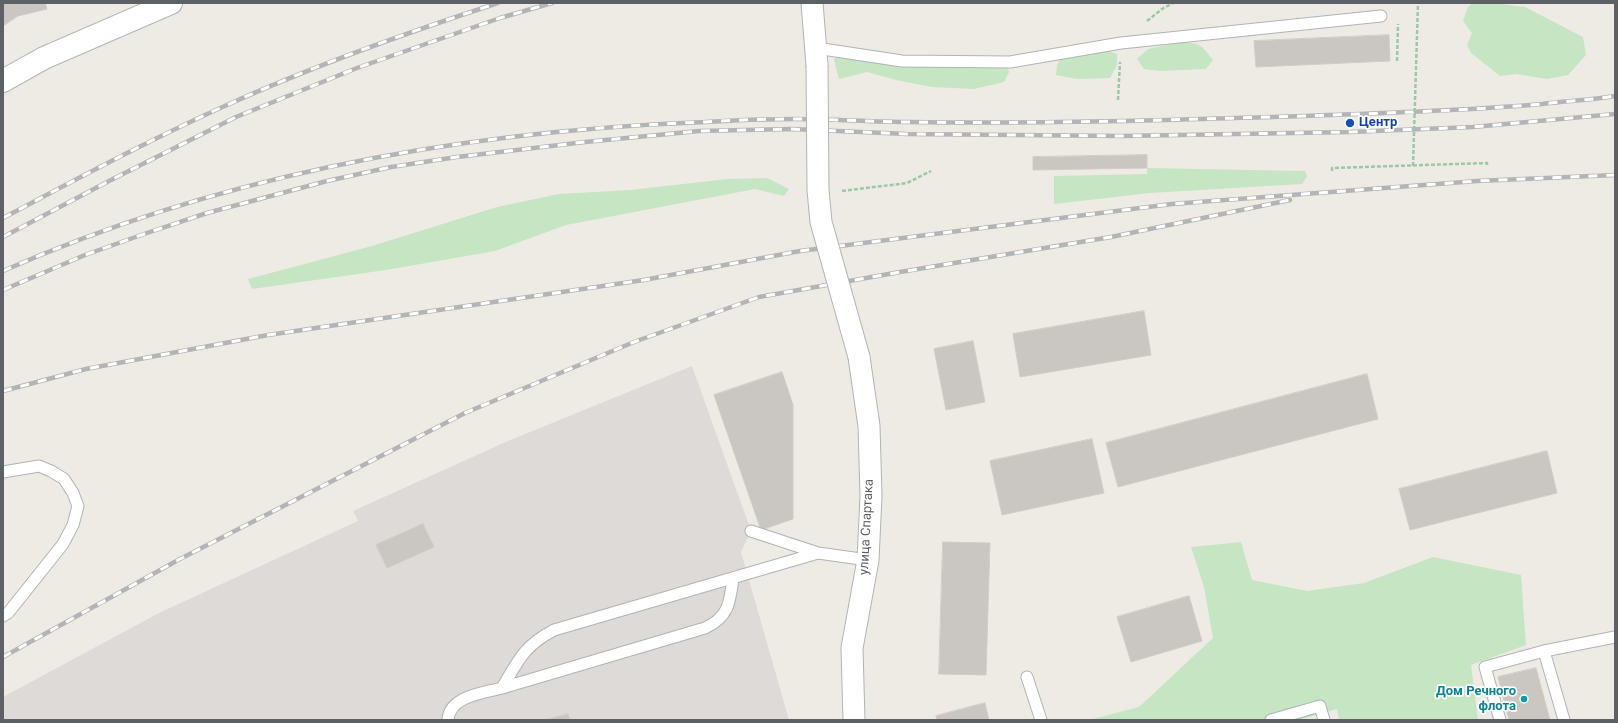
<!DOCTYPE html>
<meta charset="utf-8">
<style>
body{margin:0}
#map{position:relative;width:1618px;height:723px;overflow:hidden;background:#eeebe5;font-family:Roboto,sans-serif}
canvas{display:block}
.frame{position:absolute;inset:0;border:4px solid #5d6165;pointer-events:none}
</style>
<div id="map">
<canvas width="1618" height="723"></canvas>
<div class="frame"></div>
</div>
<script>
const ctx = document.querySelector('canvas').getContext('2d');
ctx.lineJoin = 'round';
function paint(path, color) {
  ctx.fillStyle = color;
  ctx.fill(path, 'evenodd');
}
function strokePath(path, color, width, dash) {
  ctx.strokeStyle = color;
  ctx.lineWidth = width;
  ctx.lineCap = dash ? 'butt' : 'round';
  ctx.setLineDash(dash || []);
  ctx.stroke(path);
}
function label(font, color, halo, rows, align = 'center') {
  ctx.font = font + ' Roboto,sans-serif';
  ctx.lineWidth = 3.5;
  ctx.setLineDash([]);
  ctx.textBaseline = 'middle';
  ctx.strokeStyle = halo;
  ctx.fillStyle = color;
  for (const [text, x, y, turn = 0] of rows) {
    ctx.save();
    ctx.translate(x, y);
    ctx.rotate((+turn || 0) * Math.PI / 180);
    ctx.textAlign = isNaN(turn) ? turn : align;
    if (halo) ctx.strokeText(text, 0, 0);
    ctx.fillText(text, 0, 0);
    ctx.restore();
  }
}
const industrial = new Path2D(`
 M 692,366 L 751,531 L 741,552 L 789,720 L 3,720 L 3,697 L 159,613 L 358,521 L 353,511 L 508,441 Z`);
const green = new Path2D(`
 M 1473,3 L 1492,3 L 1525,7 L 1583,37 L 1586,55 L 1568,75 L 1547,79 L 1517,74 L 1500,76 L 1471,53 L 1467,45 L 1472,33 L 1463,21 L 1468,7 Z
 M 1182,42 C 1202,44 1200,44 1213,60 L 1206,69 L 1160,71 L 1144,69 L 1137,59 L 1148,49 Z
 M 1107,51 L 1117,54 L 1117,65 L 1110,78 L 1077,79 L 1056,75 L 1057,65 L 1060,59 Z
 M 839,52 L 1006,63 L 1009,72 L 1004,82 L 974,89 L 932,87 L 896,80 L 867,72 L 839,79 L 834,60 Z
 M 1147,168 L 1305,171 L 1307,177 L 1302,184 L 1150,193 L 1054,204 L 1054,176 L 1147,174 Z
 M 767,178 L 789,189 L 784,196 L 755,189 L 566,225 L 495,251 L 386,270 L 252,289 L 248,279 L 372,246 L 497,207 L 559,194 L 630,190 L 728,179 Z
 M 1241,542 L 1252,580 L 1307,591 L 1364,583 L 1433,557 L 1521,575 L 1526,645 L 1471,665 L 1478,720 L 1339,720 L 1337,709 L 1299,720 L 1093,720 L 1093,719 L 1139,707 L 1213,638 L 1204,587 L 1191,547 Z`);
const building = new Path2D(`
 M 3,3 L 45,3 L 47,9 L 18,16 L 3,26 Z
 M 1389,35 L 1390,61 L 1256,67 L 1254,41 Z
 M 1147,155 L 1147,168 L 1033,170 L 1033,157 Z
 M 1144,311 L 1151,355 L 1020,377 L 1013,334 Z
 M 973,341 L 985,402 L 946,410 L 934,349 Z
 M 782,372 L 793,405 L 793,519 L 761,530 L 714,395 Z
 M 1367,374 L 1378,419 L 1118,487 L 1106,443 Z
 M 1092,439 L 1104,493 L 1002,515 L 990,461 Z
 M 1547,451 L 1557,493 L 1410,530 L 1399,489 Z
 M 423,524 L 434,547 L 387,568 L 376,545 Z
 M 943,542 L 990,543 L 986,675 L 939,674 Z
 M 1189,596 L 1202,641 L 1131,662 L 1117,617 Z
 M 1536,668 L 1550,720 L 1509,720 L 1498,677 Z
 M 985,703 L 989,720 L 937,720 L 936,716 Z
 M 568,714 L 570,720 L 546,720 Z`);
const path = new Path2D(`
 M 1147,21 L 1162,9 L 1173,3
 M 1397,61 L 1398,24
 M 1118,100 L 1120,62
 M 1332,171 L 1332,168 L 1487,163 L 1487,166
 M 842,191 L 907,183 L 931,171`);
const lane = new Path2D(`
 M 816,48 L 902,61 L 1010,62 L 1121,43 L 1381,16
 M 3,472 L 39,466 L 51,471 L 64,479 L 73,493 L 78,506 L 73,525 L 63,544 L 8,613 L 3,616
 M 751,531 L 818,553 L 868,560
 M 1544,651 L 1564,720
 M 1027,677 L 1041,720
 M 502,688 L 705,628 C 729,617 730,602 733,578
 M 448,720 C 449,696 484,693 502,688 C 519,659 524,646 554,630 L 818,553
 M 1271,720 L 1320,706 L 1324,720
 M 1500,720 L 1485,667 L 1544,651 L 1615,637`);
const street = new Path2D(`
 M 812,3 L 817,65
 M 854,720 L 852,648 L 868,560 L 871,496 L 869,426 L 859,357`);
const secondary = new Path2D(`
 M 3,81 L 44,58 L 171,3`);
const rail = new Path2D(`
 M 3,218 C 77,179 151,139 227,105 C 315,65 406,33 498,3
 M 3,237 L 109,181 L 236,117 L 357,68 L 500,18 L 552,3
 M 3,271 C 223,174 465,131 705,122 C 735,120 765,119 795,119 C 834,119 872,122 910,122 C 1042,124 1173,120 1304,116 C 1383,113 1462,111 1542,104 C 1566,101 1591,100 1615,96
 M 3,290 L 85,255 L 144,234 L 207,213 L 327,181 L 391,167 L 457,157 L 585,142 L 699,131 L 791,129 L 907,134 L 1123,136 L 1350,132 L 1473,127 L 1615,114
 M 3,391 L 86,369 L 268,335 L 644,280 L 800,251 L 1172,204 L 1477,181 L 1615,175
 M 3,657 L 180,559 L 465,413 L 634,342 L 759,297 L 900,272 L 1111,237 L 1290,200`);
const pathBridge = new Path2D(`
 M 1413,166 L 1418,3`);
const streetBridge = new Path2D(`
 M 817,65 L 818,190 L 821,222 L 859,357`);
const markers = [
 [1350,123,5,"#1a4fb4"],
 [1524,699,4,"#0f9aa8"]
];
const transitNames = [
 ["Центр",1359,123]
];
const streetNames = [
 ["улица Спартака",867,527,-87]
];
const cultureNames = [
 ["Дом Речного",1516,692],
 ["флота",1516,707]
];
paint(industrial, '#dddad7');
paint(green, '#c6e5c3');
paint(building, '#cac6c1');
strokePath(building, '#d3ccc4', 1);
strokePath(lane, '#b0b3b7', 13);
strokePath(street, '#b0b3b7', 23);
strokePath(secondary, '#b1b5b9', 24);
strokePath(path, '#9dc8a5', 2.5, [4, 2]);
strokePath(lane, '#fff', 11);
strokePath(street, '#fff', 21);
strokePath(secondary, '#fff', 22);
strokePath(rail, '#b3b4b5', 4.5);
strokePath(rail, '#fff', 3, [9]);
strokePath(streetBridge, '#b0b3b7', 23, []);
strokePath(pathBridge, '#9dc8a5', 2.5, [4, 2]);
strokePath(streetBridge, '#fff', 21);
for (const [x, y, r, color] of markers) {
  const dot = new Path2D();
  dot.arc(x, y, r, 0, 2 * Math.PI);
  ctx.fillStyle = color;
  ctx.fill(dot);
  strokePath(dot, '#fff', 1.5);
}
label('bold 13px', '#164399', '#fff', transitNames, 'left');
label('13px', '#5d6165', '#fff', streetNames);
label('bold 13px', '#0d838f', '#fff', cultureNames, 'right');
</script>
